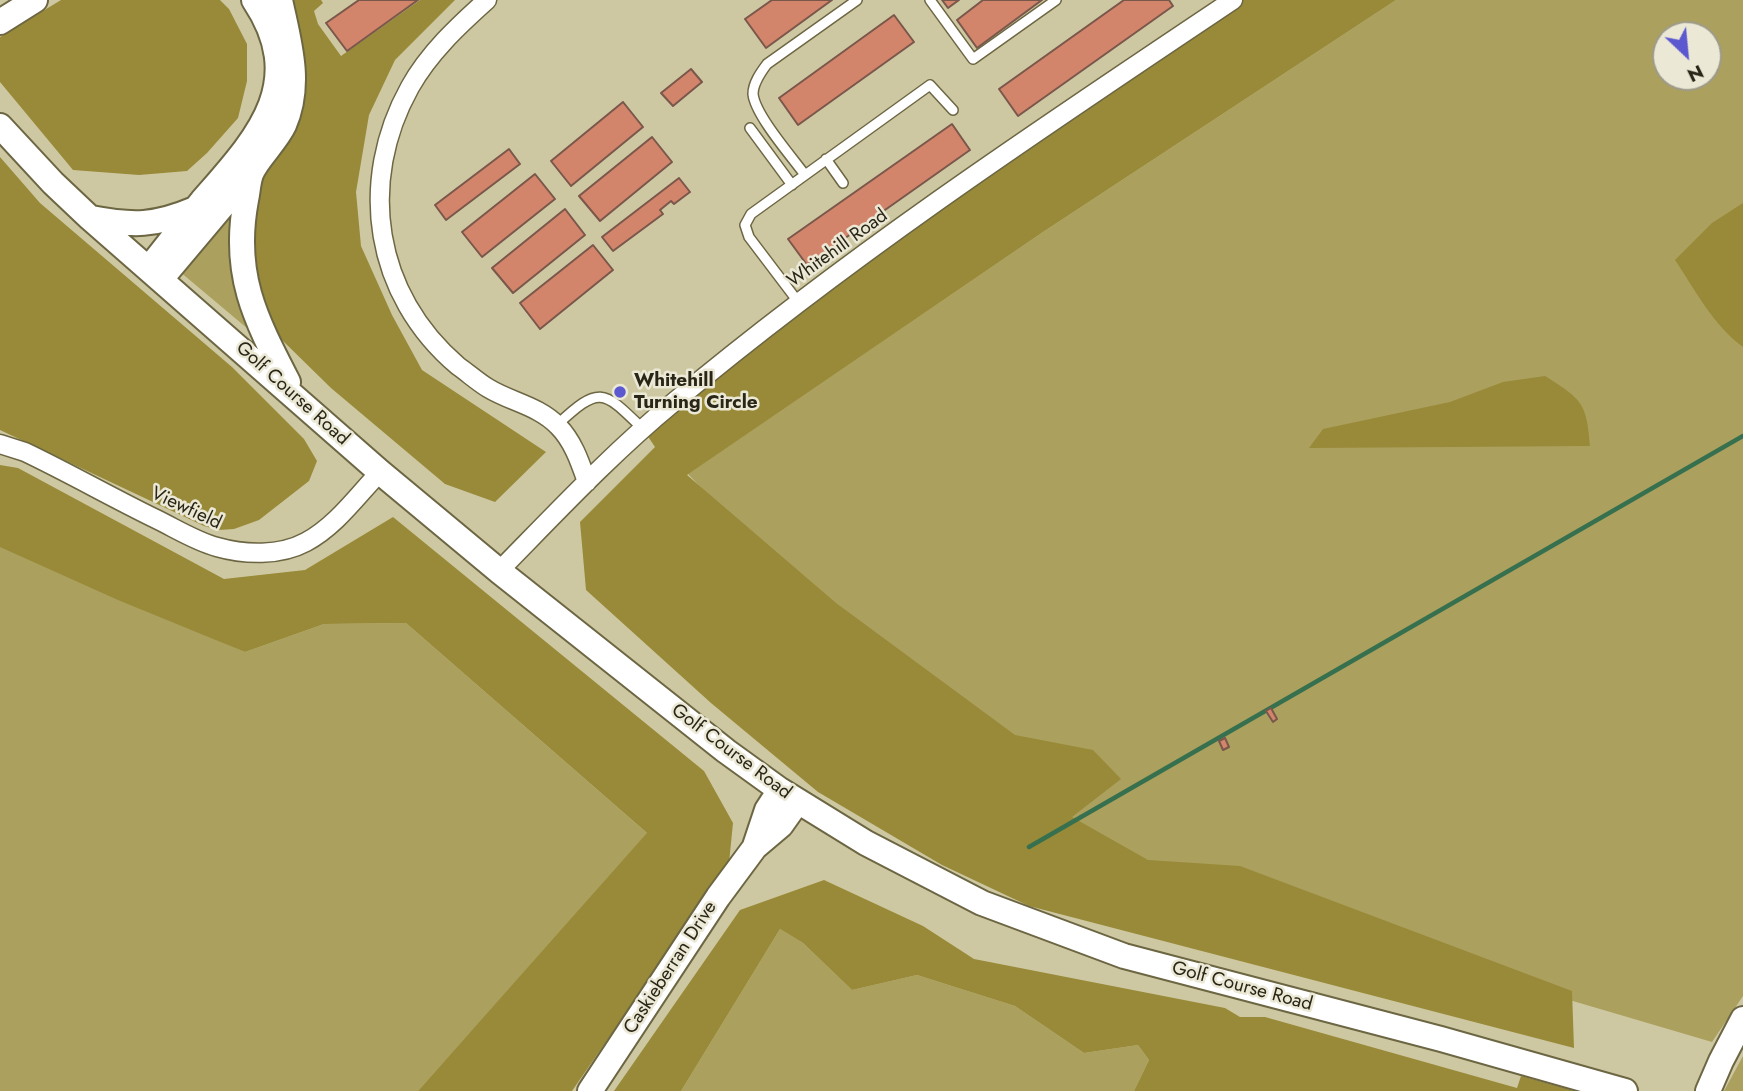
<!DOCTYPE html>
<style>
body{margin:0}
#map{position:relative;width:1743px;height:1091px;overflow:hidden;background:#cec8a2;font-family:Jost,sans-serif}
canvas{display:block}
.north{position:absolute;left:1652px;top:21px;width:70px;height:70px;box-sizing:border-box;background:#ebe8d5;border:2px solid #9d9a89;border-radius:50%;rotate:154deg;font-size:19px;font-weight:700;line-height:28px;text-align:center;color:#292617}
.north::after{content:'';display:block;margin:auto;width:24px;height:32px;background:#5b58d0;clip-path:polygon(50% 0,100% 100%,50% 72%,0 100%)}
</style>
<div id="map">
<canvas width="1743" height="1091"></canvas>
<div class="north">N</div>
</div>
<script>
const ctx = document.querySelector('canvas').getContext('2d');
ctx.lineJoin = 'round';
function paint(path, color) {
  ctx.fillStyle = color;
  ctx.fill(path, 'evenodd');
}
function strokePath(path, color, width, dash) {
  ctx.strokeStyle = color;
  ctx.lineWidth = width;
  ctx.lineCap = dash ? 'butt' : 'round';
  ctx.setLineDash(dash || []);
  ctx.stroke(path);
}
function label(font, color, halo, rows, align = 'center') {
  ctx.font = font + ' Jost,sans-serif';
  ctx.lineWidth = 5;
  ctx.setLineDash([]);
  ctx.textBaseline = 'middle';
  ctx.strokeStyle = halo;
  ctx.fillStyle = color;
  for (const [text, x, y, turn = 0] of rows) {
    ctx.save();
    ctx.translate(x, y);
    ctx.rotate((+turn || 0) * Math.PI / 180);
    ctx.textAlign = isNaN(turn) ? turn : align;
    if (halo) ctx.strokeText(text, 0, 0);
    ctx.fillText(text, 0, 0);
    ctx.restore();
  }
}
const green = new Path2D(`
 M 1396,0 L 1743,0 L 1743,996 L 1712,1042 L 1135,872 L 856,647 L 688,474 L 1043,232 ZM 1666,35 L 1708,35 L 1708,77 L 1666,77 Z
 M 235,203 L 254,334 L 179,271 Z
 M 0,546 L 245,652 L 324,624 L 406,623 L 648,834 L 418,1091 L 0,1091 Z
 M 780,929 L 803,943 L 852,990 L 917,975 L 1015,1006 L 1084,1053 L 1138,1045 L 1149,1060 L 1134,1091 L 681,1091 Z
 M 1743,1056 L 1743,1091 L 1724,1091 Z`);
const forest = new Path2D(`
 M 61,0 L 220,0 L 229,9 L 247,44 L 247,81 L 238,118 L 207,153 L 187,171 L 139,175 L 73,170 L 0,82 L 0,37 Z
 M 291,0 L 321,0 L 323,3 L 314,11 L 318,24 L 341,56 L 420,0 L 455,0 L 395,60 L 369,115 L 356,192 L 361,246 L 392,315 L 422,370 L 546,452 L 495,502 L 445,484 L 331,388 L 283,341 L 246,288 L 242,263 Z
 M 1233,0 L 1396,0 L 1043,232 L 687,475 L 836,603 L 1015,735 L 1093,750 L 1121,779 L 1072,817 L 1148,860 L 1240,866 L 1572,991 L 1574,1048 L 1029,906 L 942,865 L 818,792 L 711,703 L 586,590 L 580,522 L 655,447 L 643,429 L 775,321 Z
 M 0,157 L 40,203 L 232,367 L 304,439 L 317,461 L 309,481 L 259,520 L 234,529 L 219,530 L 204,526 L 0,430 Z
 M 1743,203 L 1743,347 C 1712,324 1696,291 1675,260 L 1712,223 Z
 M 1545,376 C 1581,399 1587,402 1590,446 L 1309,448 L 1323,429 L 1450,402 L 1503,382 Z
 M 0,465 L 18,468 L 224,579 L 305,570 L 393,517 L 704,771 L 733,823 L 729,863 L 572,1091 L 418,1091 L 647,833 L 406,623 L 324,624 L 245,652 L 118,600 L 0,547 Z
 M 824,880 L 923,926 L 974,959 L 1225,1008 L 1240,1017 L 1265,1017 L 1517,1088 L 1521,1076 L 1575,1091 L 1134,1091 L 1149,1060 L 1138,1045 L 1084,1053 L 1015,1006 L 917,975 L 852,990 L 803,943 L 780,929 L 681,1091 L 614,1091 L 740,910 Z`);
const stream = new Path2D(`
 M 1029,847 L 1743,436`);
const building = new Path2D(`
 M 359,0 L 418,0 L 347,51 L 326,23 Z
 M 772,0 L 832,0 L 766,48 L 745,19 Z
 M 942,0 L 959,0 L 948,8 Z
 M 983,0 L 1042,0 L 977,48 L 957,20 Z
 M 1124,0 L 1169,0 L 1173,6 L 1018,116 L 999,89 Z
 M 894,15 L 914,42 L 798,125 L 779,98 Z
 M 691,69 L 702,82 L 673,106 L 661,93 Z
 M 623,102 L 643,127 L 571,186 L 551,161 Z
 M 952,124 L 970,150 L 807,265 L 788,239 Z
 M 652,137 L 672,162 L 600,221 L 579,196 Z
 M 509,149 L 520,164 L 446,220 L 435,205 Z
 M 535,174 L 555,199 L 482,257 L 462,232 Z
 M 679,178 L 690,192 L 674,204 L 671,201 L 660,210 L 663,214 L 613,251 L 602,237 Z
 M 565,209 L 585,235 L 513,293 L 492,268 Z
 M 593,245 L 613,270 L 540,329 L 520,303 Z
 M 1271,708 L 1277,719 L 1273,722 L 1266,711 Z
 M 1225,738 L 1229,747 L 1223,750 L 1219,741 Z`);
const lane = new Path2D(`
 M 930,0 L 973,59 L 1056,0
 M 750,128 L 792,185
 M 826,159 L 843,183
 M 805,175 C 792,157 755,115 753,94 C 753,83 761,72 767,64 L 857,0
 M 799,303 L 749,237 L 745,225 L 751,214 L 930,85 L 953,110
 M 557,425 C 600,385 603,390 643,429`);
const street = new Path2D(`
 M 487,0 C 458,26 429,53 410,87 C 357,182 374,295 458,366 C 468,373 478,382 488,388 C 511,402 539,406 558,426 C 573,441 580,462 587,482
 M 0,444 L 25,452 C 69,473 111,497 154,518 C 175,528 195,541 217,547 C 245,555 280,556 306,542 C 336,526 357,496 380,472
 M 499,571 C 556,513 612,453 674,402 C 850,255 1043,127 1233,0`);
const secondary = new Path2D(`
 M 280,0 C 289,42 302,84 284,125 C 276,142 256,160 251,174 C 248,182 248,191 246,200 C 232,274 255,318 288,382
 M 0,22 L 35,0
 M 0,126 L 53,183 L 90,218 L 380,472 L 499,571 L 726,751 L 780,790 L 866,843 L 982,903 L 1124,956 L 1441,1039 L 1625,1091
 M 91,218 C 133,226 155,226 195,209
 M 149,268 C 167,246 184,223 202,201 C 256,139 310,84 254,0
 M 166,273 L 251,172
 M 755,846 L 767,810 L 780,790
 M 590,1091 L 718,897 L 755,847 L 781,825 L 798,801
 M 1708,1091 L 1721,1061 L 1743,1019`);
const markers = [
 [620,392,7,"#5b58d0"]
];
const streetNames = [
 ["Whitehill Road",838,249,-36],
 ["Golf Course Road",292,394,42],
 ["Viewfield",186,509,25],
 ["Golf Course Road",731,752,37],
 ["Caskieberran Drive",671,968,-57],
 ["Golf Course Road",1242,987,15]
];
const poiNames = [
 ["Whitehill",634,381],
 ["Turning Circle",634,403]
];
paint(green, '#aca05e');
paint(forest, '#988a38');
strokePath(stream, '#36704e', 4.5);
paint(building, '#d3856b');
strokePath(building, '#7a574b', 2);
strokePath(lane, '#6c6643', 12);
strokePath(street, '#6c6643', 21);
strokePath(secondary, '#6c6643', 28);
strokePath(lane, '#fff', 9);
strokePath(street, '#fff', 18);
strokePath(secondary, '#fff', 24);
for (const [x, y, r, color] of markers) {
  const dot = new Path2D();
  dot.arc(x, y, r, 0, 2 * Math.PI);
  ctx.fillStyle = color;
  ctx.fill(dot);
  strokePath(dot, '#ebe8d5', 2.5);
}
label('19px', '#292617', '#ebe8d5', streetNames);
label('bold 19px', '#292617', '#ebe8d5', poiNames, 'left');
</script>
